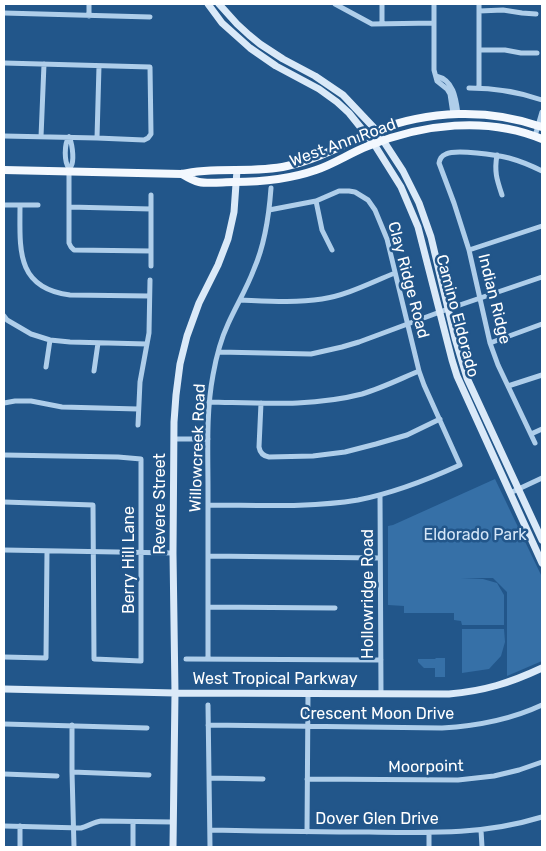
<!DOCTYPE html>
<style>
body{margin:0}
#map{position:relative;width:546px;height:851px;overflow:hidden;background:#22568a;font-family:Rubik,sans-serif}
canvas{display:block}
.frame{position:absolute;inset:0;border:5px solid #fff;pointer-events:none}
</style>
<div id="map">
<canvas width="546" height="851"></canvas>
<div class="frame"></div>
</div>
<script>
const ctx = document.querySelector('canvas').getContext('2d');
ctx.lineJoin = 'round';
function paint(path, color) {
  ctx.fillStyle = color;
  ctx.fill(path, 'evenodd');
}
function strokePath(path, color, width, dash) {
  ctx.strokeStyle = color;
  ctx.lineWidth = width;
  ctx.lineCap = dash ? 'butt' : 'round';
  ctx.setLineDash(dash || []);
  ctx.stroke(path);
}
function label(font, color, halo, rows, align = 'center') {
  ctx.font = font + ' Rubik,sans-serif';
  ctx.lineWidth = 5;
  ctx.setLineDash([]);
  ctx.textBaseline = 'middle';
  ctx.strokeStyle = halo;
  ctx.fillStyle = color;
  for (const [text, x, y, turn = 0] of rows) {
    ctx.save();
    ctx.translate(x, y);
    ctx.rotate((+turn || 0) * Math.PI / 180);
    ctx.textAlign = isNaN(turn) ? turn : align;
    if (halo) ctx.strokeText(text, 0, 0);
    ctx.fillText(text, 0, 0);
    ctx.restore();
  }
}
const green = new Path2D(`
 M 495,479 L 542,577 L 542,661 L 507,676 L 507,592 L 493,578 L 461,578 L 483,579 L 497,583 L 504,595 L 504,625 L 462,625 L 461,621 L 454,620 L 454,613 L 404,613 L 404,606 L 388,605 L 388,526 L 393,525 Z
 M 462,629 L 504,629 L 505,642 L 501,656 L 489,669 L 462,673 Z
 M 436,658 L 445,658 L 445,677 L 435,677 L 435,668 L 424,668 L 418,662 L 418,659 L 435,659 Z`);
const street = new Path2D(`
 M 335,4 L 372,24 L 434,23
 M 382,4 L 382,24
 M 434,4 L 434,70 L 437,81 L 447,89 L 450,94 L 453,114
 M 479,4 L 479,88
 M 479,11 L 503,10 L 522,13 L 536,14
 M 4,13 L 150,17
 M 89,16 L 89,4
 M 479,50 L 505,50 L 521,53 L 537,53
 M 4,63 L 150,67 L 151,134 L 148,138 L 144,140 L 97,138 L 4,136
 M 436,76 C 454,80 456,99 458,114
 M 469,88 C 494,88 519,92 542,100
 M 535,136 L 542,112
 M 41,137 L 44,64
 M 69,137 C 72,142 74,157 72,164 C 71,167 69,169 69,172 L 69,243 L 71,247 L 74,250 L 151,251
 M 97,138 L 99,66
 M 497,155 C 494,172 497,180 502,195
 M 69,168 C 64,162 64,144 69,137
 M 316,201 L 322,230 L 332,250
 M 4,205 L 38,205
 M 20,205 C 20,248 15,288 70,295 L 149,296
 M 69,207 L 151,209
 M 469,250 L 542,226
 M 151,266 L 151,195
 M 240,300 C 267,301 295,303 322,299 C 348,295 372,282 395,273
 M 4,316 L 7,320 L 31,334 L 50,340 L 70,342 L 147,344
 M 490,343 L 542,324
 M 219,352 L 311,354 L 342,347 L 359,342 L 448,309 L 542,277
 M 46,367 L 50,340
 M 94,371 L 98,343
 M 508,386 L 542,375
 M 209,402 C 260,403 312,407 362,394 C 382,388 400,379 419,371
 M 4,403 L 15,401 L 31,401 L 62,407 L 138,409
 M 261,403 L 259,447 C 260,453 263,456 269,457 L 313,456 L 345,452 L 376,444 L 407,435 L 440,419
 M 138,425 L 140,382 L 149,333 L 150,280
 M 531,434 L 542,429
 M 174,439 L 208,439
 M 535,443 L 498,365 L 490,343 L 469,250 L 454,203 L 439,163 C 440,159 441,156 446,154 C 456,149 497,155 509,158 C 520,161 532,166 542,171
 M 4,455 L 118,457 L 141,459 L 141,661 L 94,659 L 93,505 L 4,502
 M 510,493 L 542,478
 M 380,495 L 381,693
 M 208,505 C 258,505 309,508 358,500 C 394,493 427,480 460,465 L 424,385 L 419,371 L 387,239 L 375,210 L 368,200 L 355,192 L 349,191 L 339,191 L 316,201 L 269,210
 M 4,550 L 173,553
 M 208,556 L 380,558
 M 208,607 L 335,608
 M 4,657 L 46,658 L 47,551
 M 186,659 L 381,660
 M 208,659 C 208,602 208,545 208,489 C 208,451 206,412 213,375 C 216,358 221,339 228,324 C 236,306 247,288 254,269 C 265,244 269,216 271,188
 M 208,705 L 210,847
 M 4,724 L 147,728
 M 72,725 L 72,772 L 74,847
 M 208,725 L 442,728 C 477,726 510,720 542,705
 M 72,772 L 149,775
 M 4,774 L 57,776
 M 209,778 L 263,779
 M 307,779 L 458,780 L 494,776 L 519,770 L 542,762
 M 4,826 L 81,828 C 88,826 94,822 101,821 L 173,822
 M 20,826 L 20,847
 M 210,830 C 263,831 316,832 369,832 C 430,833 483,835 542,817
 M 481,830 L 482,847
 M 307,832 L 308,693
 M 429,833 L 429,847
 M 133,847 L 133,822`);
const secondary = new Path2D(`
 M 208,4 L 222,23 L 250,48 L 276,66 L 319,89 L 337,102 L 349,113 L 374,144 L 401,187 L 418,227 L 452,360 L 457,376 L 542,563
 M 219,4 L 237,24 L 249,35 L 260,44 L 283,59 L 315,76 L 343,95 L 377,131 L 403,171 L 419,203 L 431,237 L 455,338 L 467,378 L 542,540
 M 4,689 L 175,693 L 449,694 C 484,691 510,683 542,668
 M 173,847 L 175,693 L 173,553 L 174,422 L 176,395 L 180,364 L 187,336 L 199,303 L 218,265 L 228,239 L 234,212 L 237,170`);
const primary = new Path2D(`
 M 4,170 L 182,174 C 217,166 253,174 287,166 C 319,159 346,143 375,131 C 428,110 489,108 542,127
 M 182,174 C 187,177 194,181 199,182 C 209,184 223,182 234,182 C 261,182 290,179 316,170 C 334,164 350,153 368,146 C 422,124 487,116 542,139`);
const streetNames = [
 ["West Ann Road",343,143,-20],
 ["Clay Ridge Road",408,280,75],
 ["Indian Ridge",494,299,76],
 ["Camino Eldorado",457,316,75],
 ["Willowcreek Road",198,448,-88],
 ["Revere Street",160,504,-90],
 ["Berry Hill Lane",129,560,-90],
 ["Hollowridge Road",368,594,-90],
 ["West Tropical Parkway",275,679],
 ["Crescent Moon Drive",377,714],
 ["Moorpoint",426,767,-1],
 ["Dover Glen Drive",377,819]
];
const parkNames = [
 ["Eldorado Park",475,535]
];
paint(green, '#3670a7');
strokePath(street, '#afceea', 5);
strokePath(secondary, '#dae9f8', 7);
strokePath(primary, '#f3f8fe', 8);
label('16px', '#fff', '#22568a', streetNames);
label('16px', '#d4e6f8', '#22568a', parkNames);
</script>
